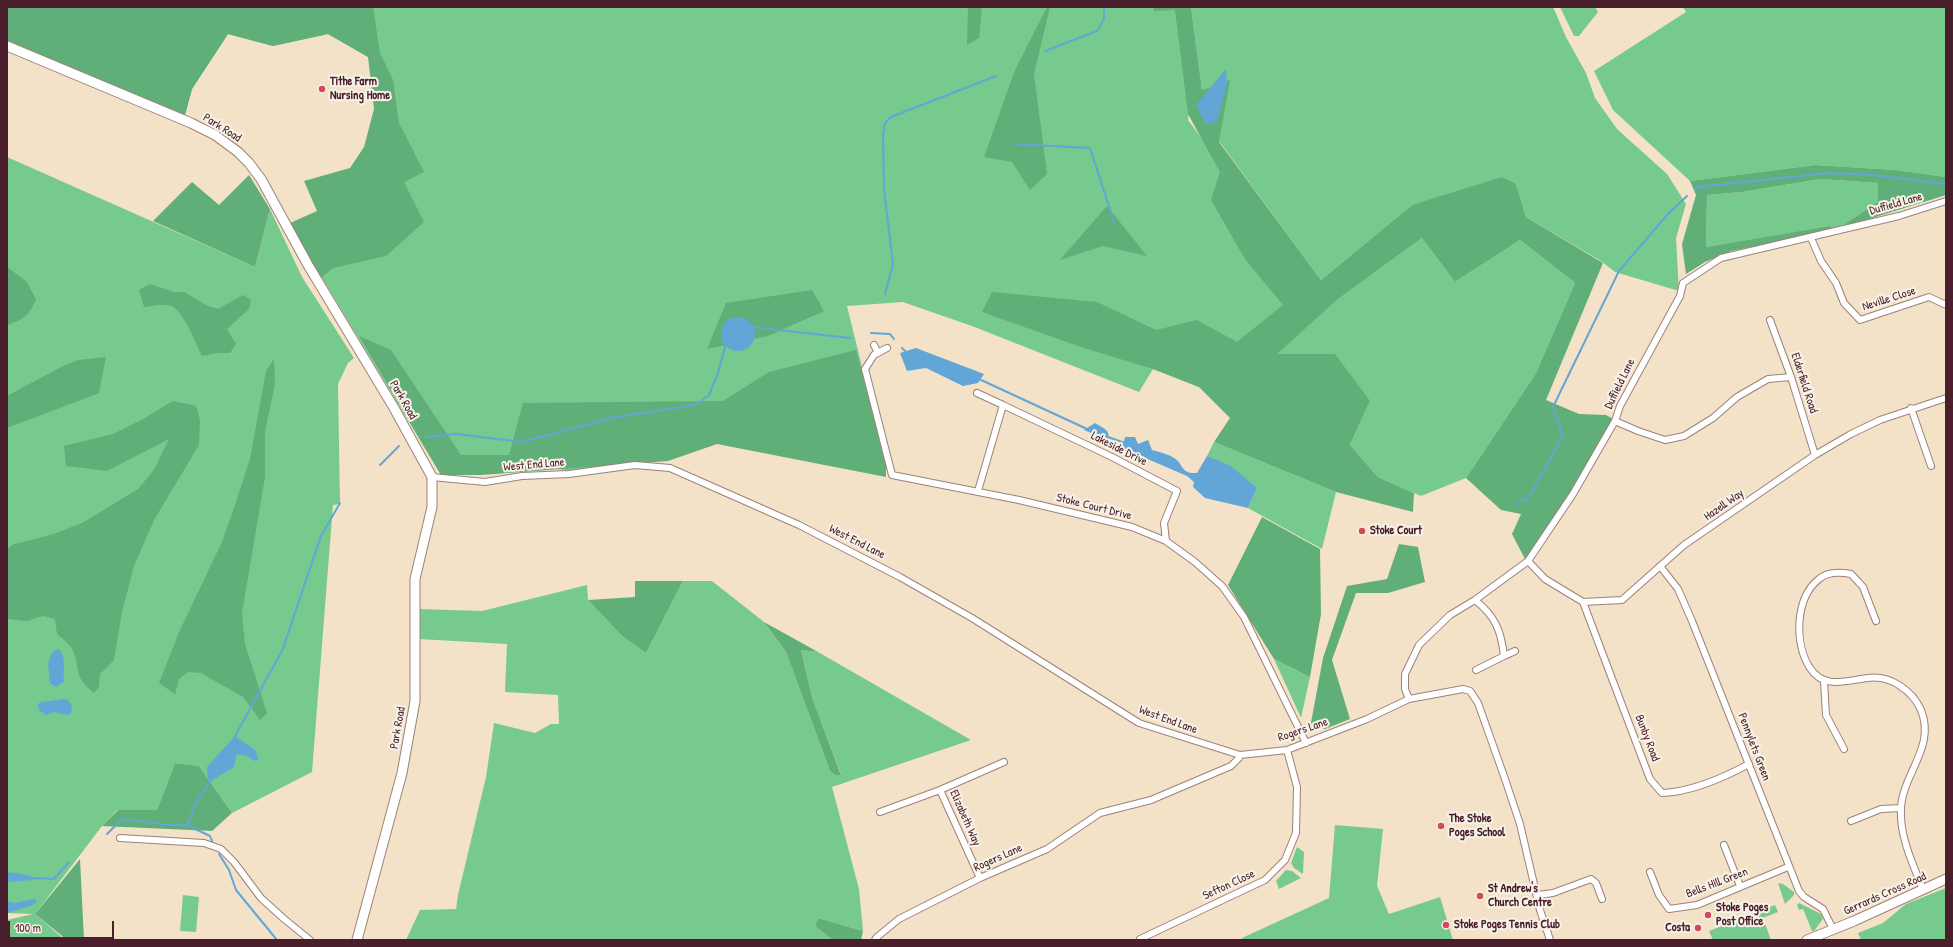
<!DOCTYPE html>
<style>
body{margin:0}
#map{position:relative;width:1953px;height:947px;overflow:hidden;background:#f3e2c8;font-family:"Patrick Hand",sans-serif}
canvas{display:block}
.frame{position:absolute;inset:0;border:8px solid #4a1f2b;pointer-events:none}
.scale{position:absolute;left:8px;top:921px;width:106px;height:18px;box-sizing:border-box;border:2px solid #4a1f2b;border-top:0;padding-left:5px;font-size:12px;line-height:14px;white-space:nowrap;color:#4a1f2b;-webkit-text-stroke:3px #f7f3e8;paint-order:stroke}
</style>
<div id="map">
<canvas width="1953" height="947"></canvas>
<div class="frame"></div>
<div class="scale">100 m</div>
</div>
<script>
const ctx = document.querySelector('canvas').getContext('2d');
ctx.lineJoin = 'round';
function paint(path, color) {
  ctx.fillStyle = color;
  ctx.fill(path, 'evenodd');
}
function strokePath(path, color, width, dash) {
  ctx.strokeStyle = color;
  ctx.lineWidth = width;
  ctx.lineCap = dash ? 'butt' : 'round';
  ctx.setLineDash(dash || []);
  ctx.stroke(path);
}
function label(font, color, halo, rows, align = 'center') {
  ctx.font = font + ' "Patrick Hand",sans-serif';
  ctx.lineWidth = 4;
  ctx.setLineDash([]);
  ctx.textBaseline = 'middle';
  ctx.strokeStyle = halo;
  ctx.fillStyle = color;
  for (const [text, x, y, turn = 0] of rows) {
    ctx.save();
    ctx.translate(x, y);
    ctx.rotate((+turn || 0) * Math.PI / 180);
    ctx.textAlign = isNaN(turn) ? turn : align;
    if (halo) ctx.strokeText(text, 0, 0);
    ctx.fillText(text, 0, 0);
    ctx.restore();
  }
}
const green = new Path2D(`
 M 162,7 L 1179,7 L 1193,69 L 1188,120 L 1313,286 L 1199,387 L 1153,369 L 1139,392 L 972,326 L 903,302 L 847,306 L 881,444 L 735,412 L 609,469 L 570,471 L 519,463 L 441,475 L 312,261 L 384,137 L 394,132 L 368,57 L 328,34 L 273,46 L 228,34 L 192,89 L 185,115 Z
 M 1191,7 L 1553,7 L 1566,37 L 1586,73 L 1595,98 L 1617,129 L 1667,174 L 1686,204 L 1676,238 L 1679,291 L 1615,272 L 1601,261 L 1526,217 L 1516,184 L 1412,205 L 1321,280 L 1219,141 L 1229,81 L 1202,90 Z
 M 1560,7 L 1595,7 L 1598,12 L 1579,36 L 1574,36 Z
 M 1683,7 L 1946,7 L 1946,177 L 1896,170 L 1815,165 L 1690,181 L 1613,110 L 1594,71 L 1686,12 Z
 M 7,157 L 255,267 L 270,209 L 302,277 L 354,358 L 348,363 L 338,384 L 340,504 L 333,505 L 312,772 L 232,813 L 199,766 L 175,763 L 157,810 L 117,810 L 102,826 L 35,914 L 65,940 L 7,940 L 7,920 L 33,914 L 7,913 Z
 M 1821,179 L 1878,183 L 1878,202 L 1846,223 L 1847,226 L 1832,231 L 1831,227 L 1706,247 L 1707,195 L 1742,192 Z
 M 1422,238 L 1455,282 L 1520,240 L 1575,283 L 1536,373 L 1466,478 L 1421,496 L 1378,477 L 1350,445 L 1370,401 L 1276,354 L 1337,300 Z
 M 1214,442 L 1336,492 L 1322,549 L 1248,508 L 1257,488 L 1207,456 Z
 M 683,581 L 712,581 L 764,622 L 786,652 L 830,771 L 835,775 L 841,774 L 812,697 L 801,650 L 818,652 L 971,740 L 832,787 L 859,889 L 863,931 L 818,918 L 815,926 L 833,940 L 406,940 L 420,910 L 456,909 L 458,895 L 486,777 L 494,723 L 535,733 L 551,724 L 559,724 L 558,695 L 505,692 L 507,644 L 419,639 L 419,609 L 482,611 L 587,585 L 588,600 L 622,636 L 646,653 Z
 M 1274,659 L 1310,677 L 1301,718 Z
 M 1335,825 L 1383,829 L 1377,886 L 1389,914 L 1440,897 L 1453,940 L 1242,940 L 1242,938 L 1329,898 Z
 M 1297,847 L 1304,852 L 1303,874 L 1294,868 L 1291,863 Z
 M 1286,870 L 1292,871 L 1301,878 L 1279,889 L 1276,881 Z
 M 1778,883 L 1783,884 L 1794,892 L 1794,895 L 1785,904 Z
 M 1946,888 L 1946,940 L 1861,940 L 1858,933 L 1883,923 L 1906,904 Z
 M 183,895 L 199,897 L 196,932 L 180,931 Z
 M 1799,903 L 1821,914 L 1823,919 L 1814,931 L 1812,931 L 1803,909 L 1799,910 L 1797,905 Z
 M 1775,905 L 1778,912 L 1763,918 L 1771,940 L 1713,940 L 1709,931 Z`);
const forest = new Path2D(`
 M 7,7 L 373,7 L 380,53 L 393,80 L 399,123 L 424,172 L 404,182 L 424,222 L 386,256 L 333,268 L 321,278 L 290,223 L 317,211 L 304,181 L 350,168 L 364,147 L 374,109 L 368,57 L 328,34 L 273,46 L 228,34 L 192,89 L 185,115 L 7,41 Z
 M 968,7 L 982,7 L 979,38 L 967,45 Z
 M 1047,7 L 1050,7 L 1034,74 L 1047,174 L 1030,190 L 1012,162 L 984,157 L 1015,70 Z
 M 1153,7 L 1191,7 L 1202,90 L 1230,80 L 1219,142 L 1321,280 L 1412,205 L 1502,177 L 1516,184 L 1526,217 L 1603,263 L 1546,400 L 1579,414 L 1606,415 L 1613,419 L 1572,493 L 1525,559 L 1512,534 L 1521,514 L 1501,510 L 1466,478 L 1536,373 L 1575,283 L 1520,240 L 1455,282 L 1422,238 L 1337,300 L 1277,354 L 1335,354 L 1370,401 L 1350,445 L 1378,477 L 1414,493 L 1413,512 L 1336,492 L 1214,442 L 1230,418 L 1199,387 L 1153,369 L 1081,347 L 982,312 L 992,292 L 1097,302 L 1156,330 L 1197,320 L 1237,342 L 1283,305 L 1245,259 L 1211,200 L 1220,172 L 1188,114 L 1175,10 L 1154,11 Z
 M 1815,165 L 1896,170 L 1946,177 L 1946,195 L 1847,226 L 1846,223 L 1878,202 L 1878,183 L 1821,179 L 1742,192 L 1707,195 L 1706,247 L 1831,226 L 1832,231 L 1731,251 L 1705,262 L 1686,274 L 1682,244 L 1696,195 L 1690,181 Z
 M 249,175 L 270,209 L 255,267 L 153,221 L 192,182 L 219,205 Z
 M 1107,206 L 1147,256 L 1103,246 L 1060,260 Z
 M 7,267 L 26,281 L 36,299 C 29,316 24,319 7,325 Z
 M 150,284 L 174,292 L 184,292 L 208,306 L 218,309 L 243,295 L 251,300 L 249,309 L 227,329 L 236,344 L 230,353 L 217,353 L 202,356 C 196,344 184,311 171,306 C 162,303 153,306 144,307 L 139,290 Z
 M 812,290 L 824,311 L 768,336 L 707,349 L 726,303 Z
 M 359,336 L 391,350 L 461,455 L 509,455 L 523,403 L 723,401 L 769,372 L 856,350 L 886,462 L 886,477 L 717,444 L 668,461 L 481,475 L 441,475 Z
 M 106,357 L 99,393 L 7,428 L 7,396 L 61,367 L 78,360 Z
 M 274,359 L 275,384 L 265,431 L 265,477 L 242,613 L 245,644 L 267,713 L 260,720 L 243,697 L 201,673 L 188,672 L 179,679 L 175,694 L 159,683 L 180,630 L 222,542 L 232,514 L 250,459 L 266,371 Z
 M 173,401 L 196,406 L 200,420 L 199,445 L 154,520 L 134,566 L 122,612 L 114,660 L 100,674 L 99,687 L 94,693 C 70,673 83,668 71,647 C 68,642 61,638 57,634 L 55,619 L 43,616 L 27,621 L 7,619 L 7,549 L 14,544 L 54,534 L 84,522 L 138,489 L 154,470 L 169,439 L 107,471 L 66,466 L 64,446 L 113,434 L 143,419 Z
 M 1262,517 L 1320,549 L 1321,614 L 1310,677 L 1274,659 L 1228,585 Z
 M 1399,544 L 1418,547 L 1425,582 L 1388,593 L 1356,593 L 1332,660 L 1350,719 L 1325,729 L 1310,728 L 1323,658 L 1347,586 L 1387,579 Z
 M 635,581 L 683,581 L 646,653 L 622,636 L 588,600 L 635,597 Z
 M 764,622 L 818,652 L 801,650 L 812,697 L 841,775 L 835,775 L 830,771 L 786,652 Z
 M 175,763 L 199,766 L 232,813 L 212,831 L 102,826 L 118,810 L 157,810 Z
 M 80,859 L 84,940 L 67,940 L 35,914 Z
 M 818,918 L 863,931 L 861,940 L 833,940 L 815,926 Z`);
const water = new Path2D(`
 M 1226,69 L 1227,86 L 1217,121 L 1206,125 L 1196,105 Z
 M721 334a17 17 0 1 1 34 0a17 17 0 1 1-34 0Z
 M 916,348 L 984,374 L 978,383 L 963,386 L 926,368 L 907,371 L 900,353 Z
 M 1095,423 C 1103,428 1111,430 1108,440 L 1084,430 Z
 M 1125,437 L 1135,437 L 1138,444 L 1148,440 L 1152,450 C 1159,452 1168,454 1174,458 C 1184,464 1180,474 1197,473 L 1207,456 L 1231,466 L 1257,488 L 1248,508 L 1205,498 L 1193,487 L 1194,482 L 1187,476 L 1122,448 Z
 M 58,649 C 67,654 63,672 64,682 L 56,687 L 50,683 L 48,664 L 52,652 Z
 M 64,699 L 68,700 L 72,705 L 71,713 C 64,717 61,713 54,712 L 47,715 C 41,713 38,710 38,704 L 41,702 Z
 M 235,736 L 255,750 L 259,759 L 255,761 L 247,756 L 238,754 L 236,756 L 234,767 L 231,769 L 211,781 L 208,779 L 207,767 Z
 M 7,872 L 23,874 L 36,878 L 33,880 L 7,882 Z
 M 35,899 L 37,902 L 30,906 L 7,913 L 7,901 L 13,903 Z`);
const stream = new Path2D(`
 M 1045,51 L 1097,31 L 1104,19 L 1104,7
 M 1015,144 L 1090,148 L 1115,225
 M 1695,190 L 1697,187 L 1828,173 L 1873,175 L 1946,184
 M 885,294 L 893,264 L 884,190 L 883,135 L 885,123 L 891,117 L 996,76
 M 752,327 L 850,338
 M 871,333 L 890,334 L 894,339
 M 902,348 L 906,352
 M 979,379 L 1087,429
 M 426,437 L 456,434 L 522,442 L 616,417 L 695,405 L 709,395 L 718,373 L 726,343
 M 1108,437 L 1125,443
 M 380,465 L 399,446
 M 1516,502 L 1528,498 L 1563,436 L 1553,407 L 1619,271 L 1668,214 L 1687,196
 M 234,738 L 282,651 L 321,536 L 340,503
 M 187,825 L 198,799 L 212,779
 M 107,834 L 122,819 L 170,825 L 187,825 L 210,836 L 212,841
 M 219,854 L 229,870 L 236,890 L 277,940
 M 35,878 L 54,879 L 69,862`);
const minor = new Path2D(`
 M 1811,238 L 1821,261 L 1836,283 L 1844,303 L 1860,320 L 1929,297 L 1946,305
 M 1770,320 L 1791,377 L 1815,455
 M 874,345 L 878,353
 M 887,348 L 874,355 L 865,369 L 892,475 L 1019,500 L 1132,527 L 1166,541 L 1195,562 L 1222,586 L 1244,617 L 1306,743
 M 977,393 L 1003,405
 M 1911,408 L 1931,466
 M 1615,421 L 1638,431 L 1665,440 L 1684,436 L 1713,418 L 1737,397 L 1768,379 L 1791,377
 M 432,477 L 485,482 L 522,476 L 569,474 L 635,465 L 670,468 L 799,525 L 900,577 L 972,618 L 1139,723 L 1240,755
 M 978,491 L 1003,405 L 1112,457 L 1177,491 L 1164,523 L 1166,541
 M 1528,561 L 1545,579 L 1583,602 L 1622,600 L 1684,545 L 1815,455 L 1851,434 L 1880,420 L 1946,398
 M 1660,566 L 1678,589 L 1692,621 L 1799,891 L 1804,897 L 1823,909 L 1833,929
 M 1475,600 C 1495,616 1501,630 1504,656 L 1476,670
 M 1583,602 L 1650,779 L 1662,793 C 1691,792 1723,778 1749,764
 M 1876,621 L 1863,587 L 1851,574 C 1841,572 1828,571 1819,579 C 1795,598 1794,644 1810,668 C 1824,690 1847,680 1868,678 C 1890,675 1912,690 1921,710 C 1936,747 1903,773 1901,808 C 1899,835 1913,865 1923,889
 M 1504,656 L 1515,651
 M 1824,681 L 1826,715 L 1844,749
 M 1409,699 L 1405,689 L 1405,674 L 1419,645 L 1450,615 L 1475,600 L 1528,561 L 1573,494 L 1615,421 L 1620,406 L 1680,296 L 1683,283 L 1721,258 L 1899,216 L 1946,201
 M 940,790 L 980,878
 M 880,812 L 940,790 L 1004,762
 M 1851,821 L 1881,809 L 1901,808
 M 120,838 L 204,843 L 221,849 L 234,862 L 261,898 L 283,918 L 310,940
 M 1724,845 L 1740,886
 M 1650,872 L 1659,895 L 1669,909 L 1697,905 L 1788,867
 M 1538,895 L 1553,893 L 1591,879 L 1596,883 L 1602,899
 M 1140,939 L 1265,880 L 1285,860 L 1296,833 L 1297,787 L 1287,750
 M 875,940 L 877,937 L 899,919 L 980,878 L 1047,849 L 1100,813 L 1151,800 L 1231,766 L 1239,758 L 1240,755 L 1287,750 L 1367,719 L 1409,699 L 1463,689 L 1470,691 L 1478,703 L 1505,779 L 1520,824 L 1540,910 L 1550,940`);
const secondary = new Path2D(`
 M 7,46 L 191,123 L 215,135 L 238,152 L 249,163 L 261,179 L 308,265 L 394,408 L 432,477 L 432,507 L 415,579 L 415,701 L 402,773 L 357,940
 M 1807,940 L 1854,921 L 1946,879`);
const markers = [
 [322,89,4,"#d1495b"],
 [1362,531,4,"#d1495b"],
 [1441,826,4,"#d1495b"],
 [1480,896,4,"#d1495b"],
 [1708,915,4,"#d1495b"],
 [1446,925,4,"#d1495b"],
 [1698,928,4,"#d1495b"]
];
const poiNames = [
 ["Tithe Farm",330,82],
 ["Nursing Home",330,96],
 ["Stoke Court",1370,531],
 ["The Stoke",1449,819],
 ["Poges School",1449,833],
 ["St Andrew's",1488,889],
 ["Church Centre",1488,903],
 ["Stoke Poges",1716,908],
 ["Post Office",1716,922],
 ["Stoke Poges Tennis Club",1454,925],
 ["Costa",1690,928,"right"]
];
const streetNames = [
 ["Park Road",222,128,32],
 ["Duffield Lane",1896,204,-16],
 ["Neville Close",1889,299,-18],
 ["Elderfield Road",1804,383,72],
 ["Duffield Lane",1620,384,-64],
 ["Park Road",403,400,60],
 ["Lakeside Drive",1119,449,27],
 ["West End Lane",534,465,-5],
 ["Hazell Way",1724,505,-35],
 ["Stoke Court Drive",1094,507,14],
 ["West End Lane",857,542,27],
 ["West End Lane",1168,720,20],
 ["Park Road",398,728,-80],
 ["Rogers Lane",1303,730,-19],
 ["Bunby Road",1647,738,69],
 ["Pennylets Green",1754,747,69],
 ["Elizabeth Way",965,818,66],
 ["Rogers Lane",998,858,-24],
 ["Bells Hill Green",1717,883,-21],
 ["Sefton Close",1229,885,-25],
 ["Gerrards Cross Road",1885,894,-24]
];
paint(green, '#76ca8d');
paint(forest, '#60ae78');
paint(water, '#62a6d7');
strokePath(stream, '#62a6d7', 2);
strokePath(minor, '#9e807a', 8);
strokePath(secondary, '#9e807a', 11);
strokePath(minor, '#fff', 6);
strokePath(secondary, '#fff', 9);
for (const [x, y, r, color] of markers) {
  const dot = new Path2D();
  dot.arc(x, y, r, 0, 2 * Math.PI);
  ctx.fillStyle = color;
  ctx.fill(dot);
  strokePath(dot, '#f7f3e8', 1.5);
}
label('bold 12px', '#4a1f2b', '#f7f3e8', poiNames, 'left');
label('12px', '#4a1f2b', '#f7f3e8', streetNames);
</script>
